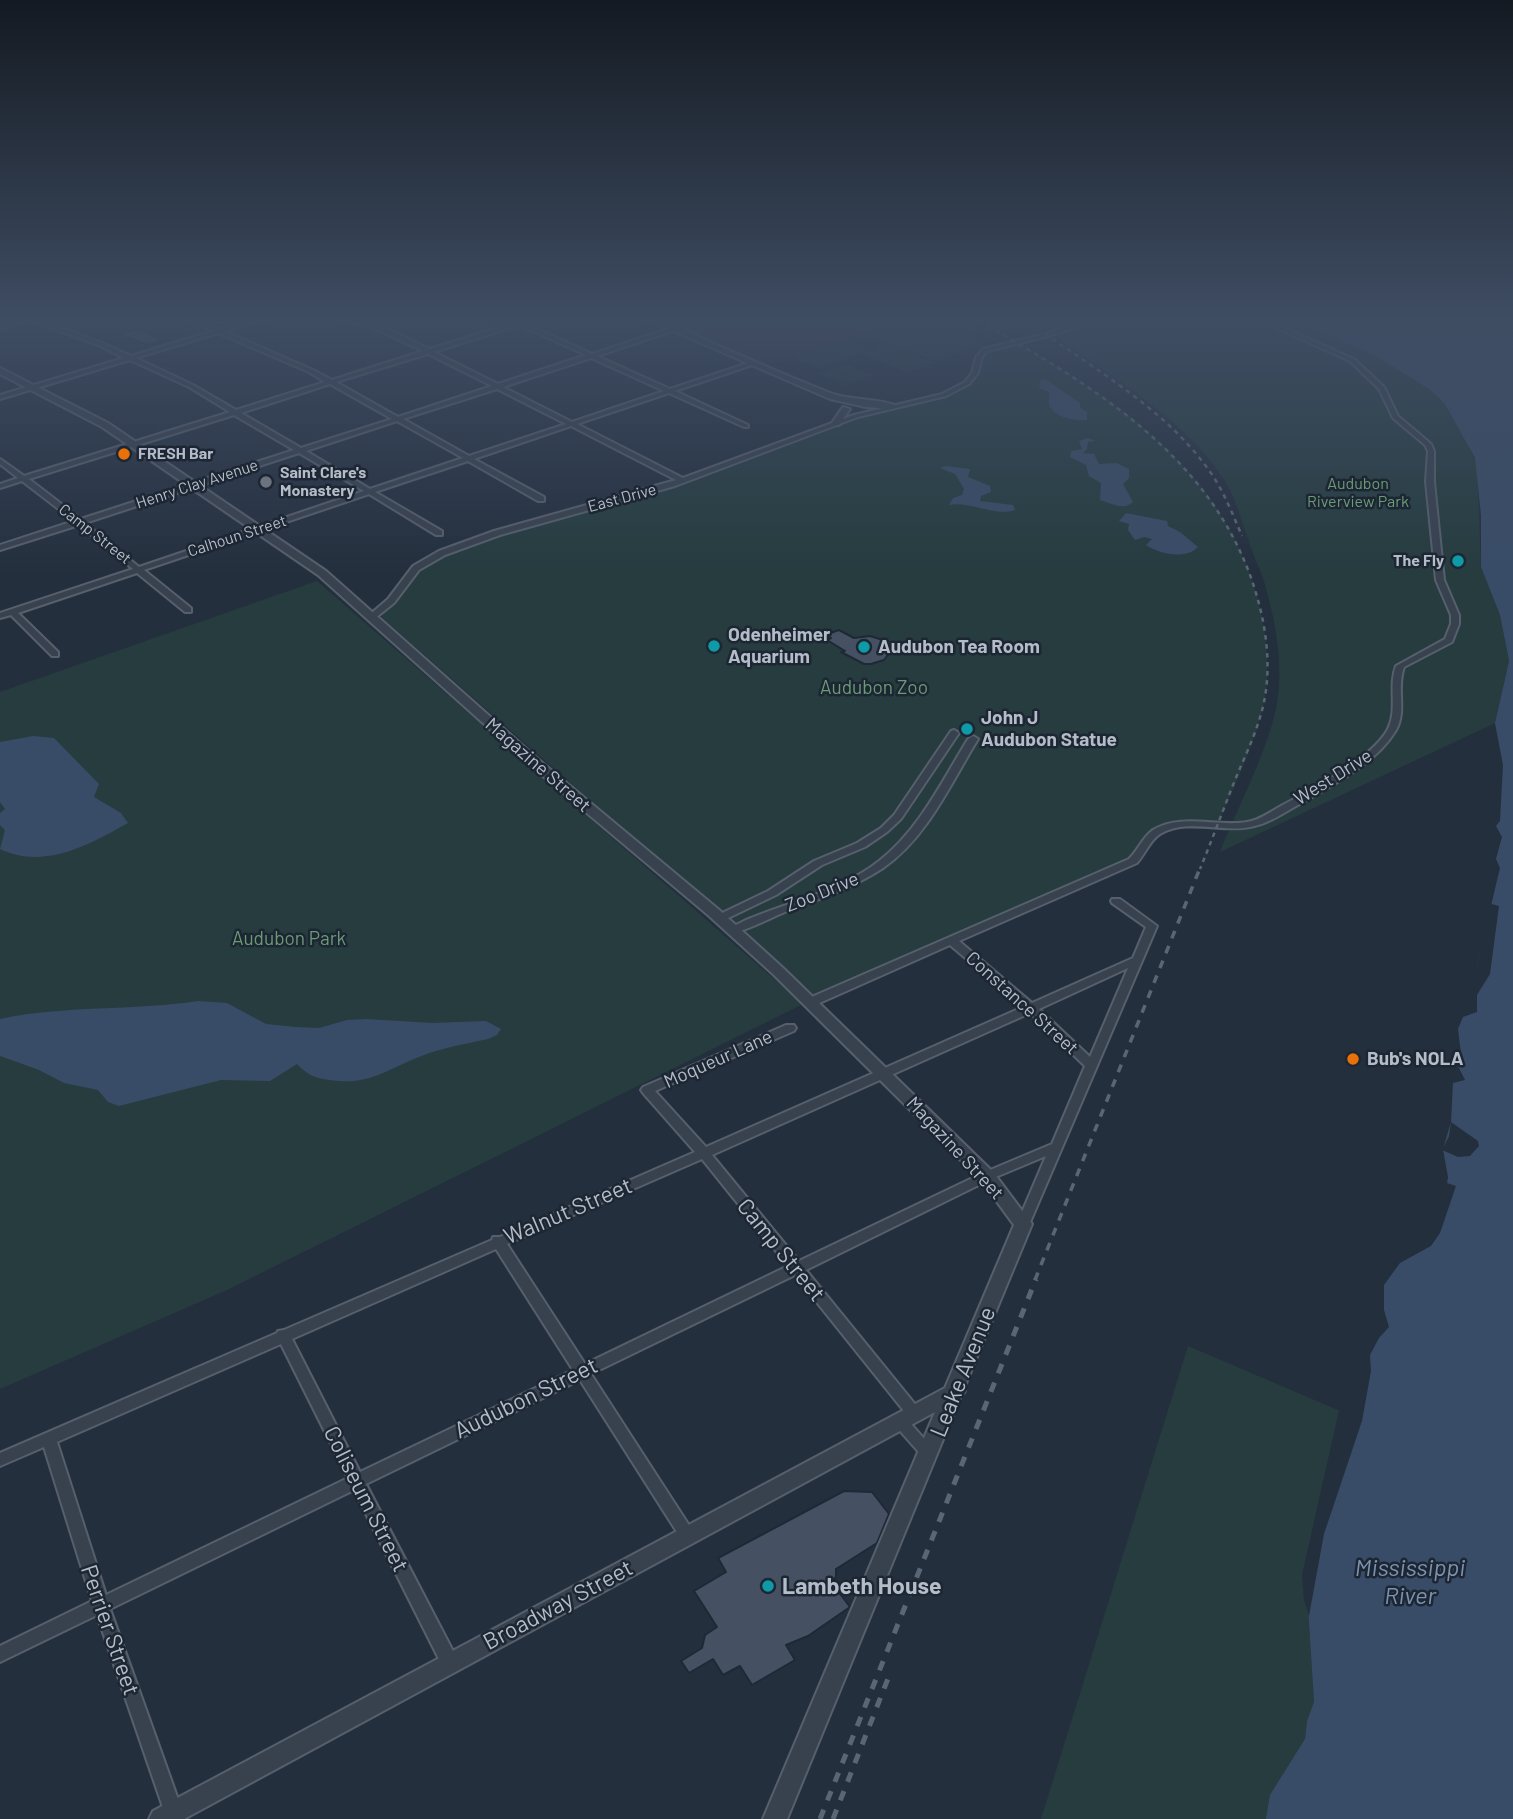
<!DOCTYPE html>
<style>
body{margin:0}
canvas{display:block;background:#242f3e}
</style>
<canvas width="1513" height="1819"></canvas>
<script>
const ctx = document.querySelector('canvas').getContext('2d');
ctx.lineJoin = 'round';
function paint(path, color) {
  ctx.fillStyle = color;
  ctx.fill(path, 'evenodd');
}
function strokePath(path, color, width, dash) {
  ctx.strokeStyle = color;
  ctx.lineWidth = width;
  ctx.lineCap = dash ? 'butt' : 'round';
  ctx.setLineDash(dash || []);
  ctx.stroke(path);
}
function label(font, color, halo, rows, align = 'center') {
  ctx.font = font + ' Barlow,sans-serif';
  ctx.lineWidth = 5;
  ctx.setLineDash([]);
  ctx.textBaseline = 'middle';
  ctx.strokeStyle = halo;
  ctx.fillStyle = color;
  for (const [text, x, y, turn = 0] of rows) {
    ctx.save();
    ctx.translate(x, y);
    ctx.rotate((+turn || 0) * Math.PI / 180);
    ctx.textAlign = isNaN(turn) ? turn : align;
    if (halo) ctx.strokeText(text, 0, 0);
    ctx.fillText(text, 0, 0);
    ctx.restore();
  }
}
const medical = new Path2D(`
 M 694,317 L 911,317 L 766,366 L 671,324 Z`);
const green = new Path2D(`
 M 913,317 L 939,317 L 981,341 L 981,345 L 938,361 L 867,337 Z
 M 1048,317 L 1331,317 L 1451,373 L 1449,412 L 1465,438 L 1477,466 L 1481,567 L 1500,615 L 1509,661 L 1495,723 L 1220,852 C 1237,809 1269,748 1277,704 C 1284,662 1275,618 1263,578 C 1258,565 1252,552 1248,539 C 1240,516 1235,495 1221,475 C 1185,421 1108,373 1055,336 L 1042,319 Z
 M 845,340 L 872,350 L 886,345 L 935,363 L 908,372 L 860,354 L 819,368 L 793,358 Z
 M 1015,341 C 1120,400 1224,474 1257,596 C 1265,626 1270,659 1266,690 C 1260,736 1235,782 1218,825 L 1179,826 L 1158,832 L 1133,861 L 1036,905 L 813,995 L 382,618 L 383,608 L 416,568 L 465,544 L 682,480 L 868,413 L 935,397 L 967,383 L 975,373 L 981,353 L 993,346 Z
 M 846,365 L 873,375 L 845,385 L 818,374 Z
 M 317,581 L 803,1004 L 229,1289 L 0,1389 L 0,692 Z
 M 1188,1346 L 1340,1411 L 1306,1576 L 1314,1702 L 1307,1721 L 1297,1819 L 1041,1819 Z`);
const water = new Path2D(`
 M 1287,317 L 1513,317 L 1513,1819 L 1266,1819 L 1270,1795 L 1305,1739 L 1307,1721 L 1314,1702 L 1306,1576 L 1370,1323 L 1371,1277 L 1421,1237 L 1443,1210 L 1448,1177 L 1443,1149 L 1451,1122 L 1453,1083 L 1449,1051 L 1470,994 L 1500,868 L 1496,859 L 1502,837 L 1496,826 L 1500,821 L 1503,765 L 1495,723 L 1509,661 L 1500,615 L 1481,567 L 1481,515 L 1475,458 L 1445,404 L 1429,389 L 1376,356 Z
 M 1041,379 L 1047,380 L 1080,403 L 1080,408 L 1087,412 L 1087,420 C 1077,421 1052,418 1049,404 C 1048,400 1050,396 1049,392 L 1039,388 Z
 M 1088,438 L 1096,441 L 1088,442 L 1087,449 L 1083,453 L 1094,454 L 1099,464 L 1117,463 L 1129,469 L 1129,478 L 1123,484 L 1133,502 C 1124,511 1110,503 1100,500 L 1101,483 L 1089,476 L 1086,465 L 1070,457 L 1071,451 L 1082,449 L 1079,441 Z
 M 946,466 L 970,469 L 968,477 L 990,486 L 991,492 L 981,496 L 980,501 L 1013,505 L 1015,510 C 994,517 970,501 949,505 L 953,498 L 962,495 L 964,489 L 955,474 L 940,468 Z
 M 1126,513 L 1167,521 L 1168,526 L 1180,532 L 1198,547 C 1186,560 1159,554 1146,545 L 1152,539 L 1144,537 L 1135,540 L 1128,530 L 1129,524 L 1119,521 Z
 M 33,736 L 54,738 L 99,784 L 94,797 L 121,813 L 128,823 C 89,845 44,870 0,849 L 5,830 L 0,825 L 0,813 L 5,809 L 0,802 L 0,742 Z
 M 198,1001 L 227,1003 L 266,1024 L 296,1027 L 319,1028 L 347,1020 L 366,1019 L 432,1023 L 486,1021 L 501,1029 L 497,1035 L 488,1039 C 465,1044 441,1048 419,1057 C 386,1070 368,1086 330,1080 C 315,1078 307,1075 297,1064 L 270,1081 L 221,1080 L 119,1106 L 108,1102 L 98,1090 L 64,1083 L 39,1070 L 0,1056 L 0,1019 C 65,1005 132,1011 198,1001 Z`);
const pier = new Path2D(`
 M 1488,903 L 1499,906 L 1490,974 L 1477,995 L 1477,1012 L 1463,1017 L 1458,1029 L 1461,1054 L 1457,1064 L 1465,1080 L 1449,1084 L 1444,1031 L 1446,1016 L 1452,1005 L 1467,992 L 1470,984 L 1478,961 Z
 M 1451,1122 L 1478,1141 L 1479,1146 L 1470,1156 L 1458,1157 L 1442,1150 L 1449,1136 Z
 M 1447,1183 L 1456,1186 L 1440,1233 L 1431,1246 L 1400,1263 L 1384,1285 L 1384,1310 L 1389,1327 L 1379,1338 L 1370,1355 L 1371,1371 L 1362,1421 L 1324,1534 L 1309,1616 L 1304,1600 L 1302,1575 L 1351,1357 L 1366,1322 L 1369,1275 L 1395,1247 L 1418,1234 L 1440,1209 Z`);
const building = new Path2D(`
 M 139,329 L 163,340 L 147,345 L 120,334 Z
 M 839,630 L 854,638 L 870,636 L 883,640 L 890,646 L 890,652 L 884,660 L 871,664 L 864,664 L 841,652 L 845,651 L 827,640 L 831,638 L 825,635 Z
 M 844,1491 L 872,1492 L 889,1514 L 877,1543 L 836,1569 L 836,1577 L 831,1582 L 850,1607 L 808,1636 L 786,1645 L 795,1660 L 752,1685 L 740,1666 L 723,1675 L 713,1659 L 689,1673 L 681,1661 L 702,1648 L 705,1635 L 717,1627 L 694,1591 L 726,1572 L 718,1558 Z`);
const minor = new Path2D(`
 M 23,317 L 37,317 L 35,318 L 102,343 L 131,356 L 213,331 L 184,318 L 183,317 L 190,317 L 219,329 L 261,317 L 269,317 L 268,318 L 224,331 L 313,370 L 332,380 L 423,351 L 371,327 L 337,318 L 336,317 C 368,317 401,335 429,349 L 514,323 L 504,317 L 511,317 L 520,321 L 533,317 L 541,317 L 540,318 L 525,323 L 592,354 L 674,327 L 676,328 L 676,330 L 597,356 L 670,389 L 751,362 L 755,362 L 755,364 L 675,391 L 748,425 L 748,427 L 744,427 L 669,393 L 577,424 L 683,478 L 854,415 L 942,394 L 965,382 L 972,373 L 976,357 L 983,349 L 1045,334 L 1099,317 L 1106,317 L 1049,336 L 987,351 L 982,357 L 978,373 L 969,384 L 946,396 L 858,417 L 675,486 L 500,535 L 445,555 L 419,570 L 394,603 L 374,619 L 371,619 L 367,617 L 388,599 L 413,566 L 439,551 L 494,531 L 676,480 L 571,426 L 474,459 L 544,497 L 544,501 L 538,501 L 468,461 L 375,492 L 442,531 L 442,535 L 436,535 L 369,494 L 144,570 L 191,608 L 191,612 L 185,612 L 137,573 L 18,613 L 58,652 L 58,656 L 52,656 L 11,615 L 0,618 L 0,613 L 133,569 L 79,525 L 0,550 L 0,545 L 74,521 L 22,481 L 0,488 L 0,484 L 18,478 L 0,464 L 0,459 L 24,476 L 230,412 L 189,387 L 130,360 L 0,399 L 0,395 L 124,358 L 98,345 L 29,320 L 0,329 L 0,325 L 24,318 ZM 519,325 L 586,355 L 498,384 L 434,352 ZM 218,333 L 309,372 L 325,382 L 236,410 L 193,385 L 136,358 ZM 428,354 L 492,386 L 398,417 L 336,382 ZM 591,358 L 664,391 L 572,422 L 503,387 ZM 330,384 L 392,419 L 301,448 L 241,413 ZM 497,389 L 566,424 L 469,456 L 403,419 ZM 234,415 L 294,450 L 81,519 L 29,479 ZM 397,421 L 463,458 L 370,489 L 306,451 ZM 299,453 L 364,491 L 139,567 L 85,523 Z
 M 1252,317 L 1259,317 L 1354,359 L 1384,387 L 1398,416 L 1431,444 L 1434,451 L 1434,482 L 1444,580 L 1459,615 L 1459,624 L 1452,642 L 1404,667 C 1396,688 1407,711 1396,730 C 1377,763 1331,786 1298,805 C 1283,813 1268,824 1250,827 C 1222,833 1187,818 1160,834 C 1150,840 1145,854 1137,863 L 959,941 L 1032,1003 L 1133,958 L 1146,927 L 1112,903 L 1111,901 L 1112,899 L 1120,899 L 1157,926 L 1028,1227 L 1023,1229 L 1018,1227 L 1017,1224 L 1046,1156 L 991,1179 L 806,1270 L 918,1408 L 920,1412 L 918,1416 L 913,1418 L 908,1416 L 795,1275 L 591,1374 L 692,1530 L 695,1535 L 692,1540 L 687,1542 L 682,1540 L 580,1380 L 366,1484 L 456,1657 L 458,1663 L 456,1669 L 450,1671 L 444,1669 L 354,1490 L 110,1609 L 185,1819 L 167,1819 L 97,1615 L 0,1662 L 0,1646 L 92,1601 L 44,1447 L 0,1466 L 0,1453 L 277,1333 L 278,1331 L 284,1330 L 492,1240 L 493,1237 L 500,1237 L 695,1152 L 643,1093 L 641,1090 L 643,1087 L 786,1025 L 794,1025 L 796,1028 L 794,1031 L 655,1091 L 706,1147 L 1023,1007 L 950,945 L 815,1005 L 807,1005 L 805,1002 L 807,999 L 1129,859 C 1138,850 1143,837 1153,830 C 1181,813 1217,827 1247,822 C 1260,820 1270,812 1281,806 C 1311,790 1372,759 1388,729 C 1398,709 1388,686 1396,666 L 1445,639 L 1451,624 L 1451,615 L 1436,580 L 1426,482 L 1428,451 L 1425,445 L 1393,418 L 1379,389 L 1350,361 ZM 1128,968 L 1090,1057 L 1039,1009 ZM 1030,1013 L 1085,1066 L 1052,1144 L 983,1173 L 799,1261 L 712,1155 ZM 702,1159 L 788,1266 L 585,1364 L 507,1244 ZM 496,1249 L 573,1370 L 360,1472 L 292,1339 ZM 281,1344 L 348,1478 L 106,1595 L 57,1442 Z
 M 954,730 L 959,733 L 901,819 L 887,832 L 865,847 L 822,865 L 776,895 L 724,920 L 716,920 L 715,918 L 716,916 L 768,891 L 814,861 L 857,843 L 881,828 L 894,815 L 951,731 Z
 M 973,736 L 978,739 C 951,783 927,838 883,868 C 853,888 818,899 785,912 C 772,917 741,934 730,932 L 729,930 L 730,928 L 746,920 C 789,902 843,890 879,861 C 919,830 942,781 968,739 Z
 M 899,1414 L 904,1416 L 934,1450 L 936,1454 L 934,1458 L 929,1460 L 924,1458 L 894,1424 L 892,1420 L 894,1416 Z`);
const tertiary = new Path2D(`
 M 641,317 L 651,317 L 674,326 L 705,317 L 715,317 L 681,329 C 731,351 781,374 833,394 C 850,400 885,399 896,406 L 892,409 L 866,407 L 830,399 Z
 M 0,368 L 108,423 L 326,571 L 539,760 L 718,909 L 783,968 L 993,1172 L 1032,1224 L 964,1388 L 965,1391 L 960,1398 L 787,1819 L 763,1819 L 935,1412 L 184,1819 L 149,1819 L 153,1811 L 945,1388 L 1014,1225 L 981,1180 L 773,974 L 708,915 L 531,766 L 318,575 L 102,427 L 0,374 Z
 M 843,407 L 850,409 L 839,425 L 833,425 L 832,423 Z`);
const railFar2 = new Path2D(`
 M 972,317 C 1084,381 1203,448 1250,575 C 1263,611 1271,651 1266,690 C 1262,722 1247,751 1235,780 C 1223,810 1212,840 1200,869
 M 1038,317 L 1041,328 L 1047,335 C 1104,375 1167,412 1208,469 C 1223,489 1232,513 1242,536`);
const railFar1 = new Path2D(`
 M 1035,1280 L 1200,868`);
const rail = new Path2D(`
 M 820,1819 L 1036,1279
 M 833,1819 L 889,1676`);
const markers = [
 [124,454,7,"#e8710a"],
 [266,482,7,"#6b7280"],
 [1458,561,7,"#0f9aa8"],
 [714,646,7,"#0f9aa8"],
 [864,647,7,"#0f9aa8"],
 [967,729,7,"#0f9aa8"],
 [1353,1059,7,"#e8710a"],
 [768,1586,7,"#0f9aa8"]
];
const farPoinames = [
 ["FRESH Bar",138,454],
 ["Saint Clare's",280,473],
 ["Monastery",280,491],
 ["The Fly",1444,561,"right"]
];
const farStreetnames = [
 ["Henry Clay Avenue",197,484,-18],
 ["East Drive",622,498,-15],
 ["Camp Street",95,534,38],
 ["Calhoun Street",237,536,-18]
];
const farParknames = [
 ["Audubon",1358,484],
 ["Riverview Park",1358,502]
];
const poiNames = [
 ["Odenheimer",728,635],
 ["Aquarium",728,657],
 ["Audubon Tea Room",878,647],
 ["John J",981,718],
 ["Audubon Statue",981,740],
 ["Bub's NOLA",1367,1059]
];
const parkNames = [
 ["Audubon Zoo",874,688],
 ["Audubon Park",289,939]
];
const streetNames = [
 ["Magazine Street",538,765,41],
 ["West Drive",1333,777,-32],
 ["Zoo Drive",822,892,-22],
 ["Constance Street",1022,1003,42],
 ["Moqueur Lane",718,1059,-24],
 ["Magazine Street",955,1148,47]
];
const nearStreetnames = [
 ["Walnut Street",568,1211,-23],
 ["Camp Street",781,1250,51],
 ["Leake Avenue",963,1372,-68],
 ["Audubon Street",526,1398,-26],
 ["Coliseum Street",366,1499,63],
 ["Broadway Street",558,1605,-28],
 ["Perrier Street",110,1630,71]
];
const nearPoinames = [
 ["Lambeth House",782,1586]
];
const nearWaternames = [
 ["Mississippi",1410,1568],
 ["River",1410,1596]
];
paint(medical, '#32303f');
paint(green, '#263c3f');
paint(water, '#394c67');
paint(pier, '#242f3e');
paint(building, '#455162');
strokePath(building, '#1f2835', 2);
strokePath(minor, '#565f6c', 4);
strokePath(tertiary, '#565f6c', 4);
paint(minor, '#38414e');
paint(tertiary, '#38414e');
strokePath(railFar2, '#5a6575', 2.5, [4.5, 4.5]);
strokePath(railFar1, '#5a6575', 3.5, [8, 8]);
strokePath(rail, '#5a6575', 5, [10, 10]);
const sky = ctx.createLinearGradient(0, 0, 0, 571);
sky.addColorStop(0, '#141a22');
sky.addColorStop(0.56, '#3f4d63');
sky.addColorStop(1, '#3f4d6300');
ctx.fillStyle = sky;
ctx.fillRect(0, 0, 1513, 571);
for (const [x, y, r, color] of markers) {
  const dot = new Path2D();
  dot.arc(x, y, r, 0, 2 * Math.PI);
  ctx.fillStyle = color;
  ctx.fill(dot);
  strokePath(dot, '#1d2633', 2.5);
}
label('bold 16px', '#b4bcc9', '#1d2633', farPoinames, 'left');
label('16px', '#b4bcc9', '#1d2633', farStreetnames);
label('16px', '#6b9a76', '#1d2633', farParknames);
label('bold 19px', '#b4bcc9', '#1d2633', poiNames, 'left');
label('19px', '#6b9a76', '#1d2633', parkNames);
label('19px', '#b4bcc9', '#1d2633', streetNames);
label('23px', '#b4bcc9', '#1d2633', nearStreetnames);
label('bold 23px', '#b4bcc9', '#1d2633', nearPoinames, 'left');
label('italic 24px', '#7c92b1', '#1d2633', nearWaternames);
</script>
